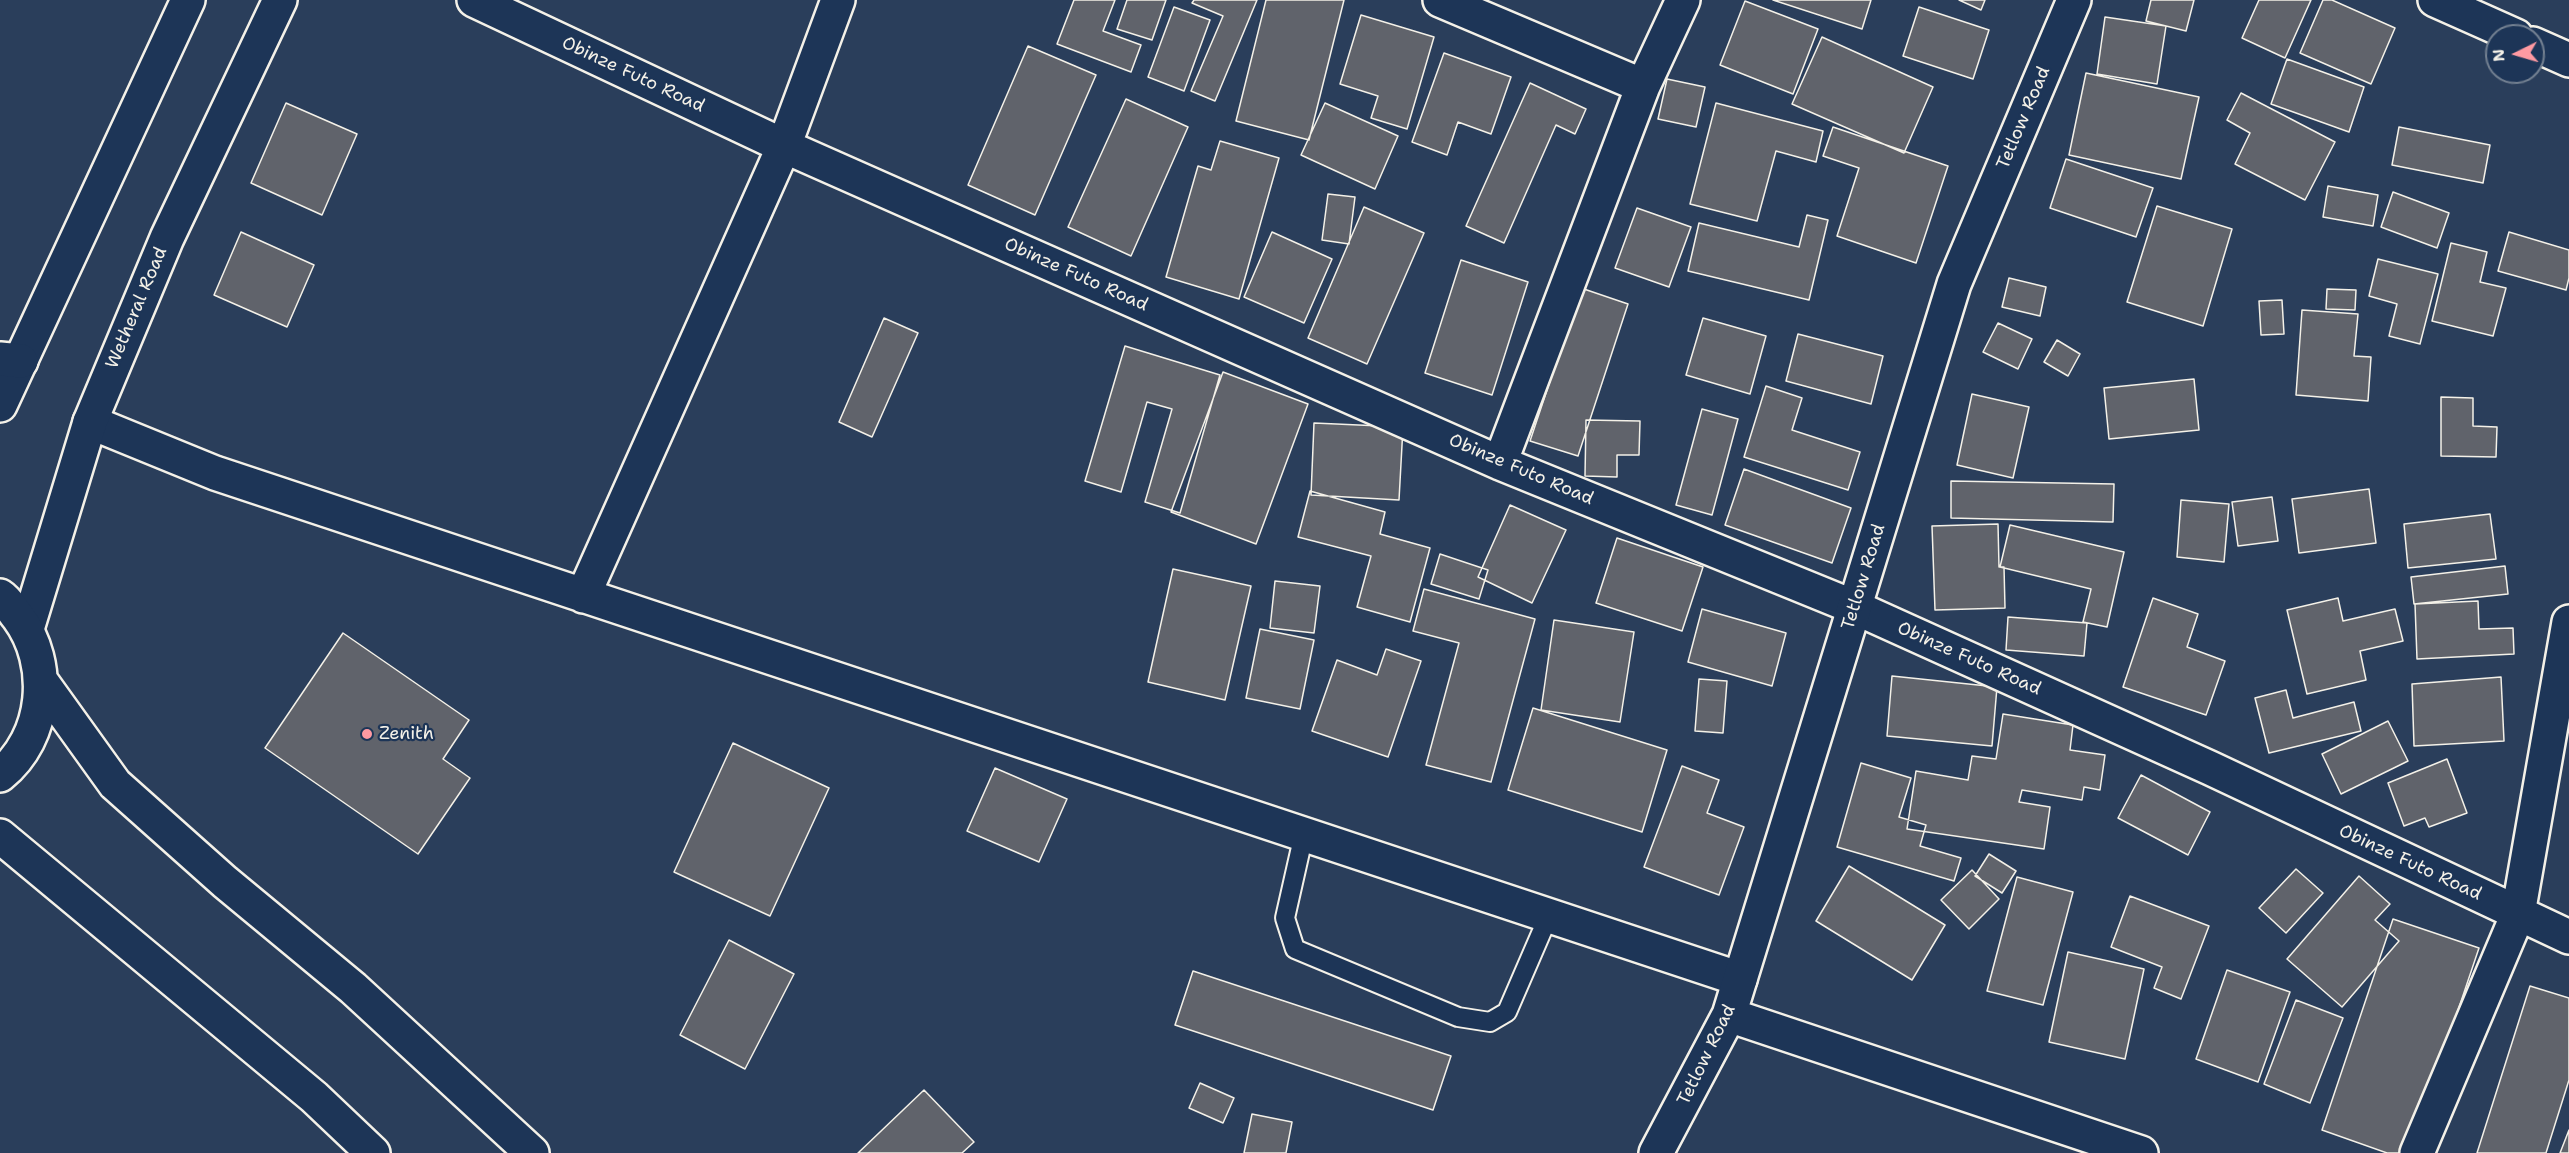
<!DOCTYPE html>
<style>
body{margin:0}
#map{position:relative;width:2569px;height:1153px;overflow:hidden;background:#2a3e5b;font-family:"Shantell Sans",sans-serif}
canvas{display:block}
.north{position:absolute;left:2485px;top:24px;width:60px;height:60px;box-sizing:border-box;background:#1d3557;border:2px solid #738091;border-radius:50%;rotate:265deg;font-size:16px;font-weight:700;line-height:24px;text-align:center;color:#f4f1e8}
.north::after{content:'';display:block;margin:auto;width:21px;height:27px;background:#ff9aa2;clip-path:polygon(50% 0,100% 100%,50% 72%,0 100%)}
</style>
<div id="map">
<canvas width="2569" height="1153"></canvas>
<div class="north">N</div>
</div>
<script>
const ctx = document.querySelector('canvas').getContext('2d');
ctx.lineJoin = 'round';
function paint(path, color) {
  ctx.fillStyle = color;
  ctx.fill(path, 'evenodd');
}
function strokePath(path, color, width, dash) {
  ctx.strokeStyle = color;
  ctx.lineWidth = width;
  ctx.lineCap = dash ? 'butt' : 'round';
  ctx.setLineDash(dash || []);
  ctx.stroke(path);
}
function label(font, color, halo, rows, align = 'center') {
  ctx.font = font + ' "Shantell Sans",sans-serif';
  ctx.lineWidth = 4.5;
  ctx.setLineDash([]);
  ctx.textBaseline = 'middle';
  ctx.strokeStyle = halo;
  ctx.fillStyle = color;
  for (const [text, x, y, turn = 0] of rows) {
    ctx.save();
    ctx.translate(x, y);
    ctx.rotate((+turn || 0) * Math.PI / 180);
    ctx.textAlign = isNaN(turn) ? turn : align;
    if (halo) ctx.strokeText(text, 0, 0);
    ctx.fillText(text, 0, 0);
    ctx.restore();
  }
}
const building = new Path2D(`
 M 1074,0 L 1115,0 L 1103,31 L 1141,45 L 1131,72 L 1057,44 Z
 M 1127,0 L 1166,0 L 1152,40 L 1117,29 Z
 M 1194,0 L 1257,0 L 1215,101 L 1191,91 L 1223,16 L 1192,3 Z
 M 1266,0 L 1344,0 L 1309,140 L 1236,121 Z
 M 1773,0 L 1871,0 L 1862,29 Z
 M 1959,0 L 1985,0 L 1981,10 Z
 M 2151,0 L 2194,0 L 2186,31 L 2146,21 Z
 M 2259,0 L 2311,0 L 2285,58 L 2242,38 Z
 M 2323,0 L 2332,0 L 2395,28 L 2371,84 L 2300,53 Z
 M 1745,1 L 1818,29 L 1793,94 L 1720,65 Z
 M 1174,7 L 1210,20 L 1184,91 L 1148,77 Z
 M 1919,7 L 1989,30 L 1973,79 L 1903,56 Z
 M 1361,15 L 1434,37 L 1407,129 L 1371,118 L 1378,96 L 1340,84 Z
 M 2105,17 L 2166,26 L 2157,84 L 2097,74 Z
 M 1822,37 L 1933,87 L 1904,153 L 1792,104 Z
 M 1028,46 L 1096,75 L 1035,215 L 968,185 Z
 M 1444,53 L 1511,77 L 1491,134 L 1458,122 L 1447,155 L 1412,142 Z
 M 2287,59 L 2364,87 L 2349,132 L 2271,104 Z
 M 2086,73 L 2199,97 L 2181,179 L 2069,155 Z
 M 1667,79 L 1705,87 L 1696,127 L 1658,119 Z
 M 1530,83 L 1586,109 L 1575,134 L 1556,125 L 1504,243 L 1466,226 Z
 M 2241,93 L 2335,142 L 2305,200 L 2235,164 L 2250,133 L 2227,120 Z
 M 1126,99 L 1188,127 L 1131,256 L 1068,227 Z
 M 286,103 L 357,134 L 322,215 L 251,183 Z
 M 1325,103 L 1398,136 L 1375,189 L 1301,155 Z
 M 1716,103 L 1823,131 L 1816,162 L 1776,151 L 1757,221 L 1690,204 Z
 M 1833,127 L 1948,166 L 1916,263 L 1837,236 L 1859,168 L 1823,156 Z
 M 2399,127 L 2490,145 L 2483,183 L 2392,165 Z
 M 1220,141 L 1279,158 L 1239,299 L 1166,277 L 1198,166 L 1211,170 Z
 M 2066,159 L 2153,188 L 2136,237 L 2050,208 Z
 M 2328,186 L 2378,195 L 2373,226 L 2323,217 Z
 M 2393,192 L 2449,213 L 2437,248 L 2381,227 Z
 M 1328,194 L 1355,197 L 1349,244 L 1322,240 Z
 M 2157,206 L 2232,229 L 2203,326 L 2127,302 Z
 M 1364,207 L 1424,233 L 1367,364 L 1308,338 Z
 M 1637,208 L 1691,227 L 1669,287 L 1615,268 Z
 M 1807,215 L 1828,220 L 1809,300 L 1688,271 L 1699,223 L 1799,247 Z
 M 241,232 L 314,265 L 287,327 L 214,295 Z
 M 1272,232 L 1332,259 L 1304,323 L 1244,297 Z
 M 2509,232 L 2569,250 L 2569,278 L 2566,290 L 2498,271 Z
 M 2451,243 L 2487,252 L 2480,282 L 2506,288 L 2493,336 L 2432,321 Z
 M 2378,259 L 2438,274 L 2420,344 L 2389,336 L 2397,304 L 2369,296 Z
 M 1461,260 L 1528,282 L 1492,395 L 1425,373 Z
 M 2009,278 L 2046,287 L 2040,316 L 2002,307 Z
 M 1581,288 L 1628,304 L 1578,456 L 1530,441 Z
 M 2327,289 L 2356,290 L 2355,310 L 2326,309 Z
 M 2282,300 L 2284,334 L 2261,335 L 2259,301 Z
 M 2302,310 L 2358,314 L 2354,356 L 2371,357 L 2368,401 L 2296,395 Z
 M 884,318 L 918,333 L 872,437 L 839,422 Z
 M 1703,318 L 1766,336 L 1750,394 L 1686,375 Z
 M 1998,323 L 2032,339 L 2018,369 L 1983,352 Z
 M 1798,334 L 1883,356 L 1871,404 L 1786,381 Z
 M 2057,340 L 2080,354 L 2068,376 L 2044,362 Z
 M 1125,346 L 1220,375 L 1180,513 L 1145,502 L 1172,409 L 1147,402 L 1121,492 L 1085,481 Z
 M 1223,372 L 1308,404 L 1256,544 L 1171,512 Z
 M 2194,379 L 2199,430 L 2109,439 L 2104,388 Z
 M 1766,386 L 1802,398 L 1792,430 L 1860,452 L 1848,490 L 1744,457 Z
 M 1972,394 L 2029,407 L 2013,478 L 1957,465 Z
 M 2441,397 L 2473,398 L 2473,426 L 2497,427 L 2496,457 L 2441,456 Z
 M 1702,409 L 1738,419 L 1712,515 L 1676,505 Z
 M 1586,420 L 1640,421 L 1639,455 L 1617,455 L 1617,477 L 1585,476 Z
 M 1314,423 L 1403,427 L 1399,500 L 1311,495 Z
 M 1744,469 L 1851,508 L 1832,563 L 1725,525 Z
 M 1951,481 L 2114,484 L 2113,522 L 1951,518 Z
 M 2369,489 L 2376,543 L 2299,553 L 2292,499 Z
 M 1310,491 L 1385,512 L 1380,534 L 1430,548 L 1410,622 L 1357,607 L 1371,556 L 1298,537 Z
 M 2272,497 L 2278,541 L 2238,546 L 2232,502 Z
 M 2181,500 L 2229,504 L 2224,562 L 2177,557 Z
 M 1510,505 L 1566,530 L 1532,603 L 1478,577 Z
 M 2490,514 L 2496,559 L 2408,568 L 2404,524 Z
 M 1998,524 L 1999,567 L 2004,567 L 2005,608 L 1935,610 L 1932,526 Z
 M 2010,525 L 2124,552 L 2107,627 L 2083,622 L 2091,589 L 2000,567 Z
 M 1617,538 L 1703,567 L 1682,631 L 1596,603 Z
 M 1440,554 L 1488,570 L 1479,599 L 1431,584 Z
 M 2505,566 L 2508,594 L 2414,604 L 2411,577 Z
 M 1173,569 L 1251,586 L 1225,700 L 1148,682 Z
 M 1275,581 L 1320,586 L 1314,633 L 1270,628 Z
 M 1424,589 L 1535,619 L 1491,782 L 1426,765 L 1459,643 L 1413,631 Z
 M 2153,598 L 2198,614 L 2187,647 L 2225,661 L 2206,715 L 2123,687 Z
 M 2338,598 L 2343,621 L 2395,609 L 2403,641 L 2360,651 L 2366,680 L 2307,694 L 2287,610 Z
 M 2478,601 L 2479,629 L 2513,628 L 2514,654 L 2417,659 L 2415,604 Z
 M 1702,609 L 1786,633 L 1772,686 L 1688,662 Z
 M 2008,617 L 2087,623 L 2084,656 L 2006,650 Z
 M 1554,620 L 1634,632 L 1620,722 L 1541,710 Z
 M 1260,629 L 1314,640 L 1300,709 L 1246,698 Z
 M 343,633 L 469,720 L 443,759 L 470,778 L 418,854 L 265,748 Z
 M 1386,649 L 1421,661 L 1388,757 L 1312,731 L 1337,660 L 1377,675 Z
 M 1892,676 L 1997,687 L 1992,746 L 1887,736 Z
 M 2501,677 L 2504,741 L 2414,746 L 2412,684 Z
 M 1699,679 L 1727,681 L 1723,733 L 1695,731 Z
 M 2286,690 L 2293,718 L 2354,702 L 2361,731 L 2269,753 L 2255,698 Z
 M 1533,708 L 1667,750 L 1642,832 L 1508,790 Z
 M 2003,714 L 2073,725 L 2070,750 L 2105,755 L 2100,790 L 2084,787 L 2082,800 L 2022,790 L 2019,802 L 2050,807 L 2044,849 L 1907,829 L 1916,771 L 1968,780 L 1972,756 L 1996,759 Z
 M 2388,721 L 2408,761 L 2341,794 L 2322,754 Z
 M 733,743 L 829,788 L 770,916 L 674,872 Z
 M 2447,759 L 2467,813 L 2429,827 L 2425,818 L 2404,826 L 2388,783 Z
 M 1861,763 L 1911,778 L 1899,817 L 1926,825 L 1920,846 L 1961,858 L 1954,881 L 1837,847 Z
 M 1682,766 L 1719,780 L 1707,813 L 1744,827 L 1719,895 L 1644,867 Z
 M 995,768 L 1067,799 L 1039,862 L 967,831 Z
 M 2141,775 L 2210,812 L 2188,855 L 2118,818 Z
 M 1989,854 L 2016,871 L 2002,893 L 1975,876 Z
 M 1849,866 L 1945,925 L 1912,980 L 1816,921 Z
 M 2296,869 L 2323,893 L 2286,933 L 2259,908 Z
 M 1972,870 L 1999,899 L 1969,929 L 1941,900 Z
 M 2359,876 L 2390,904 L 2375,920 L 2399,941 L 2342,1007 L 2287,959 Z
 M 2017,877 L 2073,892 L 2043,1005 L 1987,991 Z
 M 2130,896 L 2209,926 L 2181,999 L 2154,988 L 2162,967 L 2111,947 Z
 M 2393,919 L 2479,948 L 2410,1153 L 2387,1153 L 2322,1130 Z
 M 729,940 L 794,974 L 745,1069 L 680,1035 Z
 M 2068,952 L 2144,969 L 2125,1059 L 2049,1042 Z
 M 2227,970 L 2290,992 L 2258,1082 L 2196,1059 Z
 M 1193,971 L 1451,1056 L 1433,1110 L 1175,1025 Z
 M 2530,986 L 2569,998 L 2569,1080 L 2546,1153 L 2477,1153 Z
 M 2296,1000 L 2343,1018 L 2310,1103 L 2264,1084 Z
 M 1200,1083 L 1234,1098 L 1223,1123 L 1189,1108 Z
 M 924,1090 L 974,1142 L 962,1153 L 858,1153 Z
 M 1252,1114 L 1292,1122 L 1286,1153 L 1244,1153 Z
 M 2569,1130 L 2569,1153 L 2560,1153 Z`);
const service = new Path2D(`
 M 1304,834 L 1285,918 L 1295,949 L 1458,1017 L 1490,1022 L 1507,1012 L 1549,915`);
const minor = new Path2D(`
 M 474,0 L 784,146 L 1500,463 L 1854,607 L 2210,768 L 2569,937
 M 1440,0 L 1643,86
 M 2435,0 L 2516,36
 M 2533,44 L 2569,60
 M 90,422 L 215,473 L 1740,979
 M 1500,463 L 1643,86 L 1683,0
 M 583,596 L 784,146 L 838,0
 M 2417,1153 L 2518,914 L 2569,622`);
const tertiary = new Path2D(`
 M 1729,1015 L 2141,1153
 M 1656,1153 L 1729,1015 L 1954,284 L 2074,0`);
const secondary = new Path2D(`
 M 0,405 L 188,0
 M 27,629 L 90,422 L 167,238 L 280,0`);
const primary = new Path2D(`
 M 0,359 L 21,361
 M 0,596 C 8,601 12,610 18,617 C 53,664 47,737 0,775
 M 41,681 L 115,784 L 225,882 L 353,988 L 532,1153
 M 0,836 L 314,1097 L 373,1153`);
const markers = [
 [367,734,6,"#ff9aa2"]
];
const streetNames = [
 ["Obinze Futo Road",633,75,25],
 ["Tetlow Road",2024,118,-67],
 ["Obinze Futo Road",1076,275,24],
 ["Wetheral Road",137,308,-67],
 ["Obinze Futo Road",1521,470,23],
 ["Tetlow Road",1864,577,-73],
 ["Obinze Futo Road",1969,659,24],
 ["Obinze Futo Road",2410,863,25],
 ["Tetlow Road",1707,1055,-64]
];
const poiNames = [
 ["Zenith",379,734]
];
paint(building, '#60636b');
strokePath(building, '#f4f1e8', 1.5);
strokePath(service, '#f4f1e8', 22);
strokePath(minor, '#f4f1e8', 38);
strokePath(tertiary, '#f4f1e8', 38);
strokePath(secondary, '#f4f1e8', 38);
strokePath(primary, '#f4f1e8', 38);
strokePath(service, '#1d3557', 18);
strokePath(minor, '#1d3557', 33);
strokePath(tertiary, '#1d3557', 33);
strokePath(secondary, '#1d3557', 33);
strokePath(primary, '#1d3557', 33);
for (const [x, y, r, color] of markers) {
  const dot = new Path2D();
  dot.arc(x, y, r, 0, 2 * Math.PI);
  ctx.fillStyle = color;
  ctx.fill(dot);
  strokePath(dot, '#1d3557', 2);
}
label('18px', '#f4f1e8', '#1d3557', streetNames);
label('18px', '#f4f1e8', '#1d3557', poiNames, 'left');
</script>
